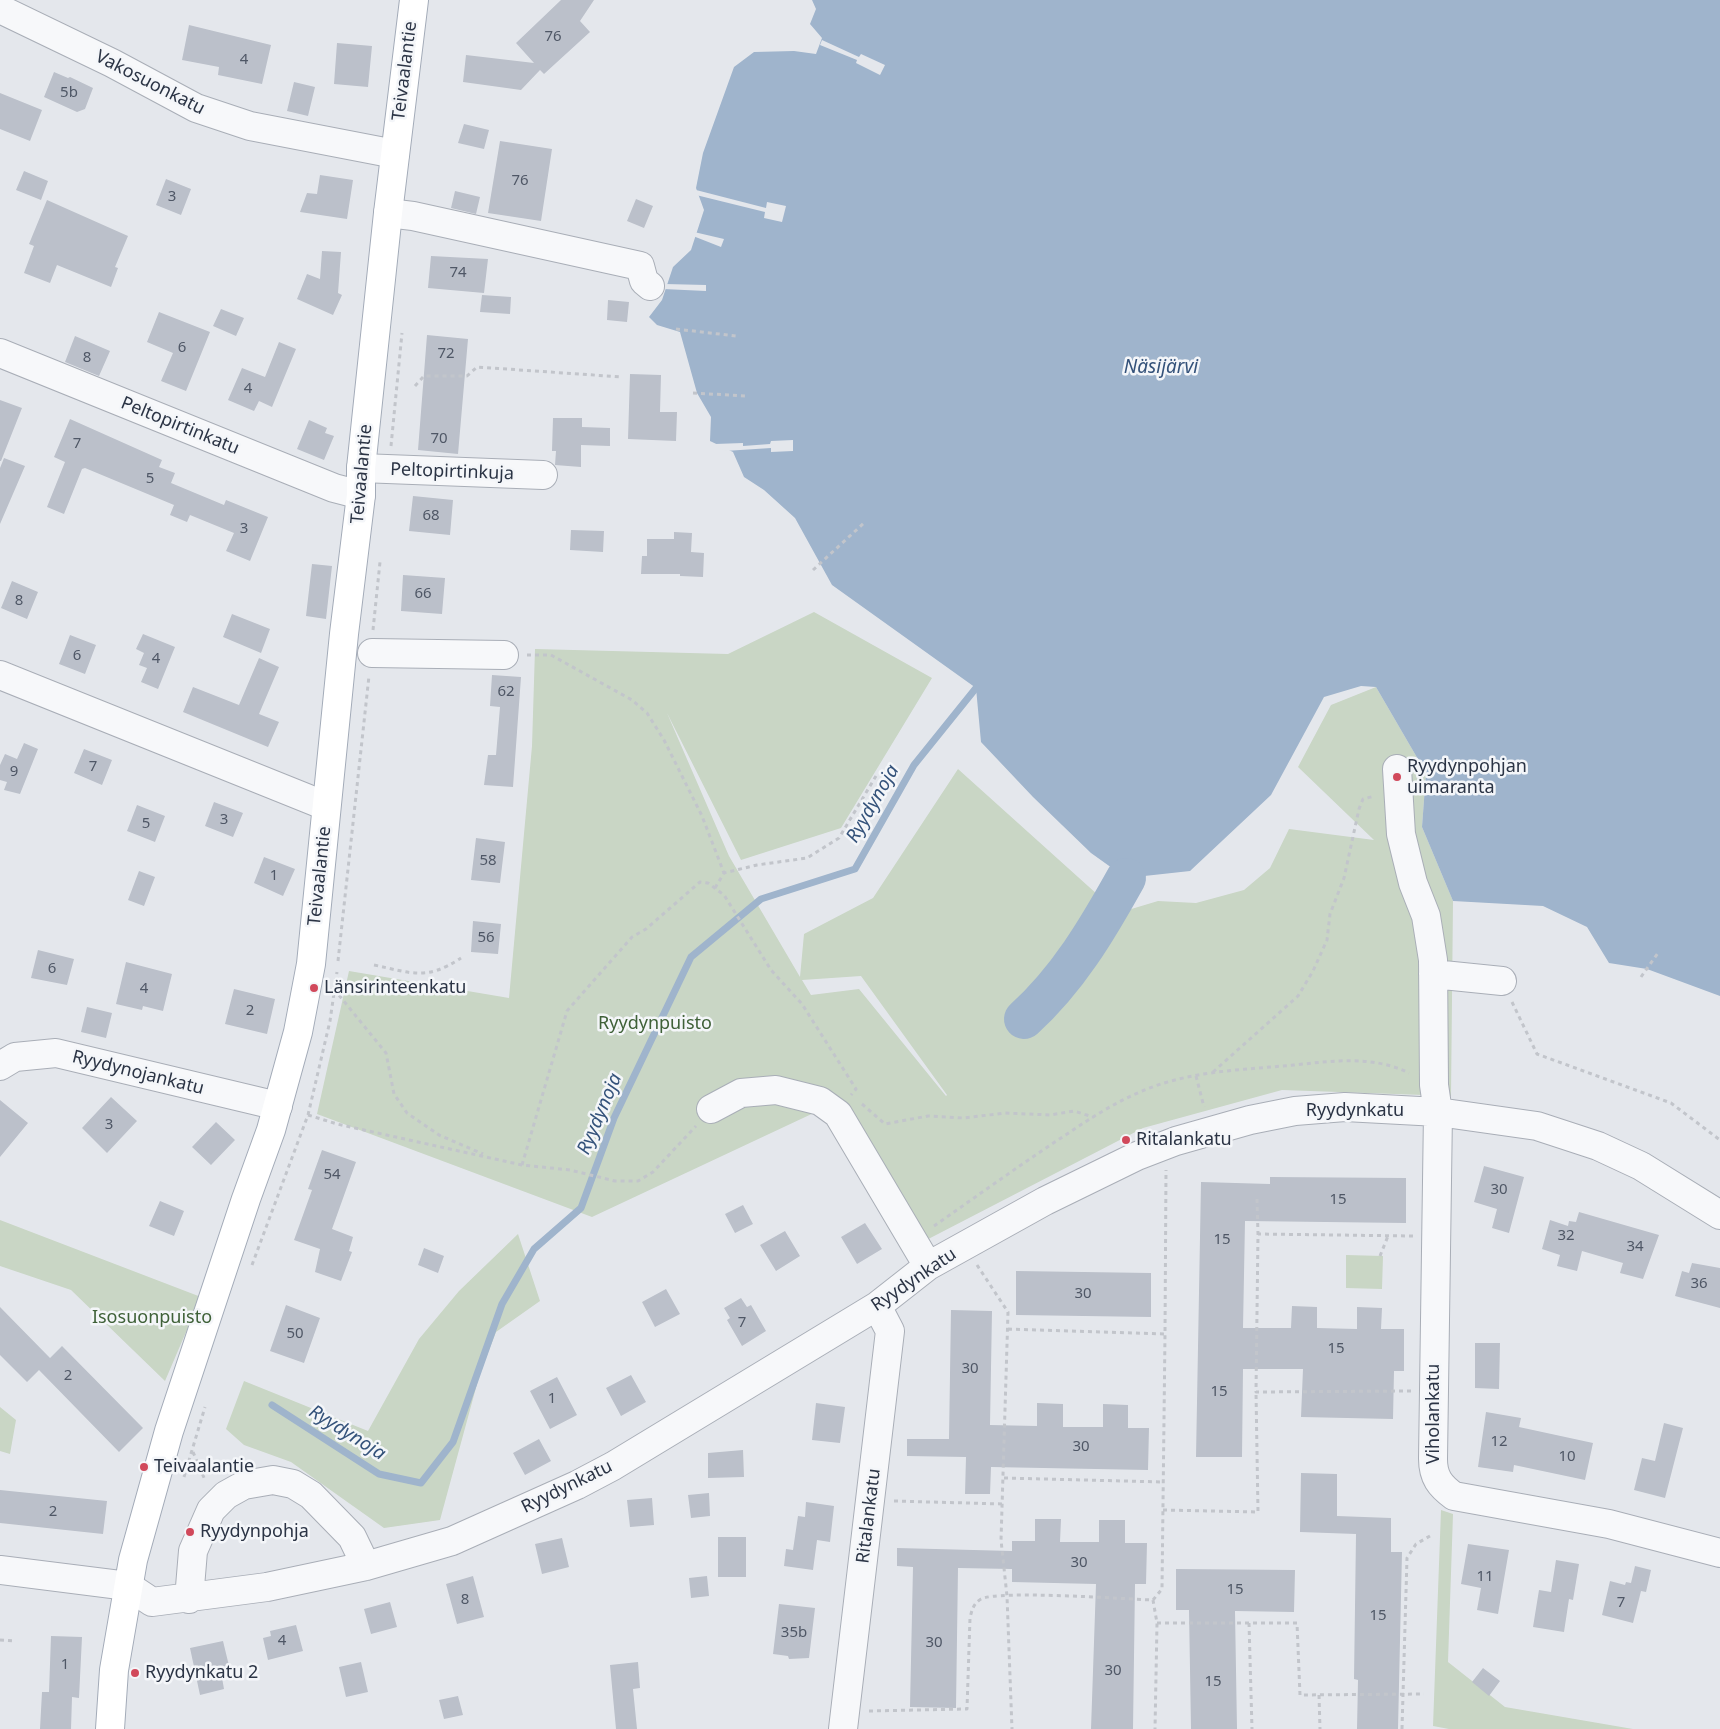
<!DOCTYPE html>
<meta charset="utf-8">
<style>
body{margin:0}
canvas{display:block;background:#e4e7ec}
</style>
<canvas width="1720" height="1729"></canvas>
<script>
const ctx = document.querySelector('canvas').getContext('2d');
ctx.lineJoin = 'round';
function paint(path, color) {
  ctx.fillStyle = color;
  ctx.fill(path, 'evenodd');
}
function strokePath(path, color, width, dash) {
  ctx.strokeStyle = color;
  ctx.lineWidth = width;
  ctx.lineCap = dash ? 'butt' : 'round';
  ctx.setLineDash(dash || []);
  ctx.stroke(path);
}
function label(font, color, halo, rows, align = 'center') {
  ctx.font = font + ' "Noto Sans",sans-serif';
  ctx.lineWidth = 5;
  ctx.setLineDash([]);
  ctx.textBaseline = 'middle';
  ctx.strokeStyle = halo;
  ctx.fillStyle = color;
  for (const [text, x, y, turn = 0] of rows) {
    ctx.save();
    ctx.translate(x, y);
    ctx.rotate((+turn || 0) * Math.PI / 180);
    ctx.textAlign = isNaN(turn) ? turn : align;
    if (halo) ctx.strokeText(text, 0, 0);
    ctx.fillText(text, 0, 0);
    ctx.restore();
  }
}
const green = new Path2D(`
 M 814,612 L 932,678 L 841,828 L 741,860 L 667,713 L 729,856 L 800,977 L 804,934 L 873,898 L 958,769 L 1118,913 L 1158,901 L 1196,903 L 1244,890 L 1270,868 L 1289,829 L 1374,840 L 1298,767 L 1331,705 L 1376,687 L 1426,773 L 1422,827 L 1453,901 L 1451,1096 L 1282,1090 L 1143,1128 L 909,1249 L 818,1111 L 592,1217 L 317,1114 L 349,971 L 509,998 L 532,746 L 535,649 L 728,654 ZM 861,976 L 947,1095 L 946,1096 L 859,989 L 811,995 L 802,980 Z
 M 0,1220 L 201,1297 L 165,1381 L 71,1290 L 0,1266 Z
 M 518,1234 L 540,1301 L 496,1332 L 480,1373 L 440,1520 L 384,1528 L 291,1462 L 244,1445 L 226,1429 L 244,1381 L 368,1431 L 419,1339 L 459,1291 Z
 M 1346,1255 L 1383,1256 L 1382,1289 L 1346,1288 Z
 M 0,1407 L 16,1420 L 10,1454 L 0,1451 Z
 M 1441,1510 L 1453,1514 L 1448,1662 L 1505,1707 L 1633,1729 L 1449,1729 L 1433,1726 Z`);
const water = new Path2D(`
 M 812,0 L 1720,0 L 1720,996 L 1647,969 L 1609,963 L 1587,927 L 1543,906 L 1453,901 L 1422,827 L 1426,773 L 1376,687 L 1361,686 L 1324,697 L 1271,795 L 1190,871 L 1126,878 L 1091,853 L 1033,797 L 981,742 L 976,688 L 832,585 L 795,518 L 764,490 L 744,477 L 733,452 L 710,441 L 711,417 L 697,393 L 680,332 L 657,325 L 649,317 L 662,300 L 673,267 L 691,250 L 704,210 L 696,188 L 703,153 L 734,67 L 754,52 L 794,51 L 816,54 L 822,38 L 810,24 L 816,9 Z`);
const pier = new Path2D(`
 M 822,40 L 859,57 L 861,54 L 885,65 L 880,75 L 856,63 L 857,60 L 820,45 Z
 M 696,190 L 766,208 L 767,202 L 786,206 L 782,222 L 764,218 L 765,212 L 696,195 Z
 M 694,232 L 724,239 L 721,247 L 693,236 Z
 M 665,284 L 706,285 L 706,291 L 663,289 Z
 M 793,440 L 793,451 L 771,452 L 771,448 L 725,451 L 715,446 L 715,444 L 743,443 L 743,446 L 770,444 L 771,441 Z`);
const stream = new Path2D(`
 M 272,1405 L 379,1474 L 421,1483 L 453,1442 L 502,1304 L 534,1249 L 581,1208 L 614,1118 L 691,957 L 761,899 L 855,869 L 914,765 L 976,688`);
const river = new Path2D(`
 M 1024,1019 C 1068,979 1097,930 1126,878`);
const building = new Path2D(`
 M 561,0 L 594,0 L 580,21 L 590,32 L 544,74 L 540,70 L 521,90 L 463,82 L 466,55 L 534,63 L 516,43 Z
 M 189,25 L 271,45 L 262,84 L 218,75 L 219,67 L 182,60 Z
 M 337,43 L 372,46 L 368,87 L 334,84 Z
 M 54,72 L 68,78 L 70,77 L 93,88 L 85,109 L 77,112 L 44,97 Z
 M 294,82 L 315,87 L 308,116 L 287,111 Z
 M 0,93 L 42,110 L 30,141 L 0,129 Z
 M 464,124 L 489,130 L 484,149 L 458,143 Z
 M 500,141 L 552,149 L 541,221 L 488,213 Z
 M 24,171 L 48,181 L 41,200 L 16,190 Z
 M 320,175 L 353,180 L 347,219 L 300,212 L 307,193 L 317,194 Z
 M 166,179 L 191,189 L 181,215 L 156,205 Z
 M 455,191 L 480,197 L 476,214 L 451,208 Z
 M 636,199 L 653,206 L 644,228 L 627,221 Z
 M 47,200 L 128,236 L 115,267 L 118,268 L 111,287 L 57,265 L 50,283 L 24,273 L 34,246 L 29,244 Z
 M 322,251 L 341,252 L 338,293 L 342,295 L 333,315 L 297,299 L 307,274 L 320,279 Z
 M 431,256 L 488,259 L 484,293 L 428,288 Z
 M 482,295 L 511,297 L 510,314 L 480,312 Z
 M 608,300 L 629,302 L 627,322 L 607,320 Z
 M 221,309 L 244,318 L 236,336 L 213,326 Z
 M 159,312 L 210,332 L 186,391 L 161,381 L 173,353 L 147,342 Z
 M 427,335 L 468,339 L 458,454 L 418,450 Z
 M 75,336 L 110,351 L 99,376 L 65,362 Z
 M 279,342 L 296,349 L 272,407 L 259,401 L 254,411 L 228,400 L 242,368 L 265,377 Z
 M 630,374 L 661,375 L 660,412 L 677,412 L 676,441 L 628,439 Z
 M 0,400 L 22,408 L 1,461 L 0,461 Z
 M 553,418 L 582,418 L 582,427 L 610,428 L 610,446 L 581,445 L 581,467 L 555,465 L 556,451 L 552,451 Z
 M 70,419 L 162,460 L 159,467 L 175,473 L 171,483 L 224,505 L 226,500 L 268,517 L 250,561 L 226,551 L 234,533 L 190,515 L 187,522 L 170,515 L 174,505 L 85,468 L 82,469 L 64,514 L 47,507 L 65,462 L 54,457 Z
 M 309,420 L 327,428 L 325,433 L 334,436 L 324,460 L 297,449 Z
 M 4,458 L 25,466 L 0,524 L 0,468 Z
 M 413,496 L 453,500 L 450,535 L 409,531 Z
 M 571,530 L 604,531 L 603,552 L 570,550 Z
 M 674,532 L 692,533 L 691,552 L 704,553 L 703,577 L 680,576 L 680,574 L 641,574 L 642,556 L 647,556 L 647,539 L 674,539 Z
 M 312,564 L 332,566 L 326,619 L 306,616 Z
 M 403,575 L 445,578 L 442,614 L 401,611 Z
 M 12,581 L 38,592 L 27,619 L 1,608 Z
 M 232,614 L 270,629 L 261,653 L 223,637 Z
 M 143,634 L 175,647 L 158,689 L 141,682 L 147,668 L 139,665 L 144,653 L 136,649 Z
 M 70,635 L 96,645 L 85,674 L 59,664 Z
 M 259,658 L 279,667 L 259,714 L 279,722 L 268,747 L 183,712 L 193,687 L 239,705 Z
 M 492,675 L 521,677 L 513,787 L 484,785 L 488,755 L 496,755 L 500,707 L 490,706 Z
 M 24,743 L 38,749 L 20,794 L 4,790 L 7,782 L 0,780 L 0,765 L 5,754 L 17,759 Z
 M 84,749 L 112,760 L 102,785 L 74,773 Z
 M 214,802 L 243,813 L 233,837 L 205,826 Z
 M 137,805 L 165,816 L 155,842 L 127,831 Z
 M 476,838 L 505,842 L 500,883 L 471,880 Z
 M 264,857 L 295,869 L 283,896 L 254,883 Z
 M 139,871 L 155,877 L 144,906 L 128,900 Z
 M 473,921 L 501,924 L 498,954 L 471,952 Z
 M 38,950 L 74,959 L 67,985 L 31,978 Z
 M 126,962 L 172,974 L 163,1011 L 143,1006 L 142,1010 L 116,1004 Z
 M 234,989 L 275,999 L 267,1034 L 225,1024 Z
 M 87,1007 L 112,1013 L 106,1038 L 81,1032 Z
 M 111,1097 L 137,1121 L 107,1153 L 82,1128 Z
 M 0,1100 L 28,1123 L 0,1157 Z
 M 216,1122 L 235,1140 L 211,1165 L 192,1147 Z
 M 322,1150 L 356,1162 L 332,1229 L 353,1237 L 349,1251 L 352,1252 L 341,1281 L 315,1272 L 320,1249 L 294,1240 L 312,1190 L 308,1189 Z
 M 1484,1166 L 1524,1177 L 1509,1233 L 1492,1228 L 1497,1209 L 1474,1202 Z
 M 1270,1177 L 1406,1178 L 1406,1223 L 1245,1221 L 1243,1328 L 1291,1328 L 1292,1306 L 1317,1307 L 1317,1328 L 1357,1329 L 1357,1307 L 1382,1308 L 1381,1329 L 1404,1329 L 1404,1371 L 1394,1371 L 1393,1419 L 1301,1417 L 1303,1369 L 1243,1369 L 1242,1457 L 1196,1457 L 1201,1182 L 1270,1184 Z
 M 160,1201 L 184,1211 L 174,1236 L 149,1226 Z
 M 743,1205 L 753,1224 L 735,1233 L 725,1214 Z
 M 1579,1212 L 1659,1235 L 1643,1279 L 1620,1273 L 1623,1263 L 1582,1251 L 1577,1271 L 1557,1266 L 1560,1255 L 1542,1249 L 1550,1220 L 1568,1226 L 1569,1221 L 1576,1222 Z
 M 865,1223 L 882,1249 L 857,1264 L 841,1237 Z
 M 785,1231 L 800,1256 L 776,1271 L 760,1245 Z
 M 424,1248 L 444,1256 L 438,1273 L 418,1265 Z
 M 1692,1263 L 1720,1268 L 1720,1308 L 1675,1296 L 1682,1271 L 1689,1273 Z
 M 1016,1271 L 1151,1273 L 1151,1317 L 1016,1315 Z
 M 666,1289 L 680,1314 L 655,1327 L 642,1302 Z
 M 741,1298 L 747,1307 L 751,1305 L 766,1331 L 742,1346 L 727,1320 L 730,1318 L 724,1308 Z
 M 286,1305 L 320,1318 L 304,1363 L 270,1351 Z
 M 0,1307 L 50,1358 L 62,1346 L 143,1428 L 119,1452 L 39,1370 L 27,1382 L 0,1355 Z
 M 951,1310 L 992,1311 L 990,1425 L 1037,1426 L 1037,1403 L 1063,1404 L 1063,1427 L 1103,1427 L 1103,1404 L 1128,1405 L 1128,1428 L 1149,1428 L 1148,1470 L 991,1467 L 990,1494 L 965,1494 L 966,1457 L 907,1456 L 907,1439 L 949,1439 Z
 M 1475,1343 L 1500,1343 L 1499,1389 L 1475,1388 Z
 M 631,1375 L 646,1402 L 621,1416 L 606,1388 Z
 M 557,1377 L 577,1415 L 550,1429 L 530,1391 Z
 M 816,1403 L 845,1407 L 840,1443 L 812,1440 Z
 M 1486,1412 L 1521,1418 L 1519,1427 L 1593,1443 L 1585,1480 L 1514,1465 L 1513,1472 L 1478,1467 Z
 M 1664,1423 L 1683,1428 L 1665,1498 L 1634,1490 L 1642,1458 L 1655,1461 Z
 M 539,1439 L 551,1461 L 525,1475 L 513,1453 Z
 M 743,1450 L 744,1477 L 708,1478 L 708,1453 Z
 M 1301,1473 L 1337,1474 L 1337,1516 L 1391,1518 L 1391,1552 L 1402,1552 L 1398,1729 L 1357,1729 L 1358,1680 L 1354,1679 L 1356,1534 L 1300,1532 Z
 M 0,1490 L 107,1501 L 103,1534 L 0,1523 Z
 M 709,1493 L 710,1516 L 691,1518 L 688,1495 Z
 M 652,1498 L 654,1525 L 630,1527 L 627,1500 Z
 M 806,1502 L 834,1506 L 830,1542 L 817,1540 L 813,1570 L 784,1566 L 786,1549 L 793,1550 L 798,1516 L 805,1517 Z
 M 1035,1519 L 1061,1519 L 1060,1542 L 1099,1542 L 1099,1520 L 1125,1520 L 1125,1543 L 1147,1543 L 1146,1584 L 1135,1584 L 1133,1729 L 1091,1729 L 1096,1584 L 1012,1582 L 1012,1569 L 958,1568 L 956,1708 L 910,1707 L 913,1567 L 897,1566 L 897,1548 L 1012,1551 L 1012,1541 L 1035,1541 Z
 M 718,1537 L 746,1537 L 746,1577 L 718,1577 Z
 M 562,1538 L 569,1567 L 542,1574 L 535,1544 Z
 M 1468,1544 L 1509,1550 L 1498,1614 L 1477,1610 L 1481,1588 L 1461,1584 Z
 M 1556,1560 L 1579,1564 L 1573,1600 L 1569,1599 L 1564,1632 L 1533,1627 L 1539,1590 L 1551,1592 Z
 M 1635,1566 L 1651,1570 L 1646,1592 L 1641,1591 L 1633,1623 L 1602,1615 L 1610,1581 L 1625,1585 L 1626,1582 L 1631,1583 Z
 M 1176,1569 L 1295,1570 L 1294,1612 L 1235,1611 L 1237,1729 L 1191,1729 L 1189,1610 L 1176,1610 Z
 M 473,1576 L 484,1617 L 457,1624 L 446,1584 Z
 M 707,1576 L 709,1596 L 691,1598 L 689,1578 Z
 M 390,1602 L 397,1627 L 371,1634 L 364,1609 Z
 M 779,1604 L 815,1608 L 809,1658 L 789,1659 L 788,1656 L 773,1654 Z
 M 296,1625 L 303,1651 L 268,1660 L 263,1638 L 271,1636 L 270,1631 Z
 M 51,1636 L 82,1637 L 79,1698 L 72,1697 L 71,1729 L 40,1729 L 42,1692 L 49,1692 Z
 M 223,1641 L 230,1670 L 221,1672 L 224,1689 L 200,1695 L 190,1648 Z
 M 361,1662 L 368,1692 L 346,1697 L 339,1667 Z
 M 638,1662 L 640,1688 L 633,1689 L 637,1729 L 616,1729 L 610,1665 Z
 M 1483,1668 L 1500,1681 L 1489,1696 L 1472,1682 Z
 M 458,1696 L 463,1715 L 444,1719 L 439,1700 Z`);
const path = new Path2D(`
 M 676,329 L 736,336
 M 415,386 L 424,376 L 467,376 L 477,367 L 622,377
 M 693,393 L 746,396
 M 391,446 L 402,333
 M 813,570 L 865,522
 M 373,630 L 380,562
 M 527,655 L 551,655 L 632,700 L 647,713 L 664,740 L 702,816 L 724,873
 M 715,888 L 724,873 L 757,865 L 807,858 L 839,838 L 876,776
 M 338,961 L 369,676
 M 374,965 C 412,973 426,981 461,958
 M 1641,977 L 1658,953
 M 334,989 L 386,1053 L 394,1094 L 407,1113 L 439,1135 L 483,1154
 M 1512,1002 L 1537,1054 L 1671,1103 L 1720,1140
 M 1213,1072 L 1298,996 L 1313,971 L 1327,940 L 1330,914 L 1344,878 L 1359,809 L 1363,799 L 1375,796
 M 1196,1076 L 1204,1107
 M 862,1104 L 885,1124 L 928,1116 L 964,1118 L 1005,1113 L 1050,1115 L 1074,1111 L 1093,1117
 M 308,1115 L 337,1124 L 522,1165 L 570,1170 L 615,1181 L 638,1181 L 653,1172 L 696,1126
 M 522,1165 L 567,1011 L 632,937 L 646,929 L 700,882 L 708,883 L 724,895 L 771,970 L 802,1004 L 856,1089 L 851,1095
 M 1257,1199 L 1258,1234
 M 934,1226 C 977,1196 1020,1165 1064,1136 C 1098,1113 1131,1092 1171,1081 C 1211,1070 1253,1069 1294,1065 C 1334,1061 1372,1055 1409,1073
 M 1380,1256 L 1388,1236
 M 252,1265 L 308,1115 L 330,1021 L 337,972
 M 977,1265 L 1008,1312 L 1001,1540 L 1007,1596 L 1012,1729
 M 1008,1329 L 1165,1334 L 1166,1170
 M 1411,1391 L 1256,1392 L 1258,1234 L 1413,1236
 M 193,1452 L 205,1480
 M 184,1477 L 205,1407
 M 1004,1478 L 1163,1482
 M 894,1501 L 1003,1504
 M 1163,1510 L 1258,1512 L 1256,1392
 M 1153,1600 L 1162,1589 L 1165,1334
 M 1157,1623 L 1297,1623 L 1300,1695 L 1424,1694
 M 1249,1623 L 1252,1729
 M 0,1640 L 15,1641
 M 1319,1695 L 1320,1729
 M 869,1711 L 967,1709 L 970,1618 C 972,1610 973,1604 981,1599 C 998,1590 1125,1599 1153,1600 L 1157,1623 L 1155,1729
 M 1402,1729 L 1407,1558 L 1416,1544 L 1430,1536`);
const minor = new Path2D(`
 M 0,9 L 112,63 L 196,108 L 250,126 L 395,154
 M 388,213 L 413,216 L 640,266 L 644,281 L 650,286
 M 0,353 L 334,488 L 361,495
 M 361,468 L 543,475
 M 372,653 L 504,655
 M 0,675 L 326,806
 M 1397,769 L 1401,834 L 1413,883 L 1426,916 L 1433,960 L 1434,1085 L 1438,1112 L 1433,1459 C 1433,1477 1440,1486 1454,1496 L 1609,1524 L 1720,1553
 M 1433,974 L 1502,981
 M 0,1066 L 15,1057 L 56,1053 L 278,1106
 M 711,1109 L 741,1093 L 776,1090 L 820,1101 L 838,1114 L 928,1266
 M 0,1570 L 128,1586 L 152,1602 L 267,1587 L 366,1566 L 452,1541 L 577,1485 L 613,1466 L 877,1306 L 928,1266 L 1045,1201 L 1137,1156 L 1176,1141 L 1250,1120 L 1295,1111 L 1345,1107 L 1438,1112 L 1537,1126 L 1598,1146 L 1641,1166 L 1720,1215
 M 189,1599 L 193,1551 L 211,1510 L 226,1495 L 244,1485 L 273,1480 L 293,1484 L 311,1495 L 352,1537 L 366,1566
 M 843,1729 L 890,1331 L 877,1306`);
const major = new Path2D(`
 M 110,1729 L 114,1670 L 133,1560 L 169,1431 L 246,1199 L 271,1130 L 298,1032 L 311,964 L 344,634 L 361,495 L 361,468 L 388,213 L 414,0`);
const markers = [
 [1397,777,5,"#d1495b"],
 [314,988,5,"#d1495b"],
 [1126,1140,5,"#d1495b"],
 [144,1467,5,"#d1495b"],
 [190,1532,5,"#d1495b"],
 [135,1673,5,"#d1495b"]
];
const numberNames = [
 ["76",553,37],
 ["4",244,60],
 ["5b",69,93],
 ["76",520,181],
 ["3",172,197],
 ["74",458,273],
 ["6",182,348],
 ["72",446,354],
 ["8",87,358],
 ["4",248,389],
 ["70",439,439],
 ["7",77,444],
 ["5",150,479],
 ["68",431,516],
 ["3",244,529],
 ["66",423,594],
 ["8",19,601],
 ["6",77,656],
 ["4",156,659],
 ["62",506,692],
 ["7",93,767],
 ["9",14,772],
 ["3",224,820],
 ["5",146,824],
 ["58",488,861],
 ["1",274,876],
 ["56",486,938],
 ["6",52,969],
 ["4",144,989],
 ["2",250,1011],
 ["3",109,1125],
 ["54",332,1175],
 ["30",1499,1190],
 ["15",1338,1200],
 ["32",1566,1236],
 ["15",1222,1240],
 ["34",1635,1247],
 ["36",1699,1284],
 ["30",1083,1294],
 ["7",742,1323],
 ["50",295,1334],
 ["15",1336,1349],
 ["30",970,1369],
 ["2",68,1376],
 ["15",1219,1392],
 ["1",552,1399],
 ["12",1499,1442],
 ["30",1081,1447],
 ["10",1567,1457],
 ["2",53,1512],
 ["30",1079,1563],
 ["11",1485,1577],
 ["15",1235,1590],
 ["8",465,1600],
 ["7",1621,1603],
 ["15",1378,1616],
 ["35b",794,1633],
 ["4",282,1641],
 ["30",934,1643],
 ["1",65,1665],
 ["30",1113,1671],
 ["15",1213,1682]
];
const streetNames = [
 ["Teivaalantie",405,71,-83],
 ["Vakosuonkatu",150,83,27],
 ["Peltopirtinkatu",180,426,22],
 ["Peltopirtinkuja",452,472,2],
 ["Teivaalantie",362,474,-85],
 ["Teivaalantie",320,876,-84],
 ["Ryydynojankatu",138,1073,14],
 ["Ryydynkatu",1355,1111],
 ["Ryydynkatu",914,1280,-34],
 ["Viholankatu",1434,1414,-90],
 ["Ryydynkatu",567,1487,-26],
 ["Ritalankatu",869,1516,-83]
];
const poiNames = [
 ["Ryydynpohjan",1407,767],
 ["uimaranta",1407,788],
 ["Länsirinteenkatu",324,988],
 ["Ritalankatu",1136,1140],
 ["Teivaalantie",154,1467],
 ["Ryydynpohja",200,1532],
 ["Ryydynkatu 2",145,1673]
];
const parkNames = [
 ["Ryydynpuisto",655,1024],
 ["Isosuonpuisto",152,1318]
];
const waterNames = [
 ["Näsijärvi",1161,368],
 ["Ryydynoja",873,804,-60],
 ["Ryydynoja",600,1114,-67],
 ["Ryydynoja",347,1433,32]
];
paint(green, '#c9d6c5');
paint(water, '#9fb4cc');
paint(pier, '#e4e7ec');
strokePath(stream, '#9fb4cc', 7);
strokePath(river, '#9fb4cc', 40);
paint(building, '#bbc0ca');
strokePath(minor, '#a9aeb7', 30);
strokePath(major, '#a3abb8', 30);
strokePath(path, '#c2c5cb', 3, [4, 4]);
strokePath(minor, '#f7f8fa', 28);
strokePath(major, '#fff', 28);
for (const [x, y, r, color] of markers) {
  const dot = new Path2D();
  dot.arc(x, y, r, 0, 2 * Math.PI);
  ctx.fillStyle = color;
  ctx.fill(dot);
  strokePath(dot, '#f4f6f9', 2);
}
label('15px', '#4f5766', null, numberNames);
label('18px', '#2b3445', '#f4f6f9', streetNames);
label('18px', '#2b3445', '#f4f6f9', poiNames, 'left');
label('18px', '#3f6138', '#f4f6f9', parkNames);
label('italic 19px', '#34527a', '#f4f6f9', waterNames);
</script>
